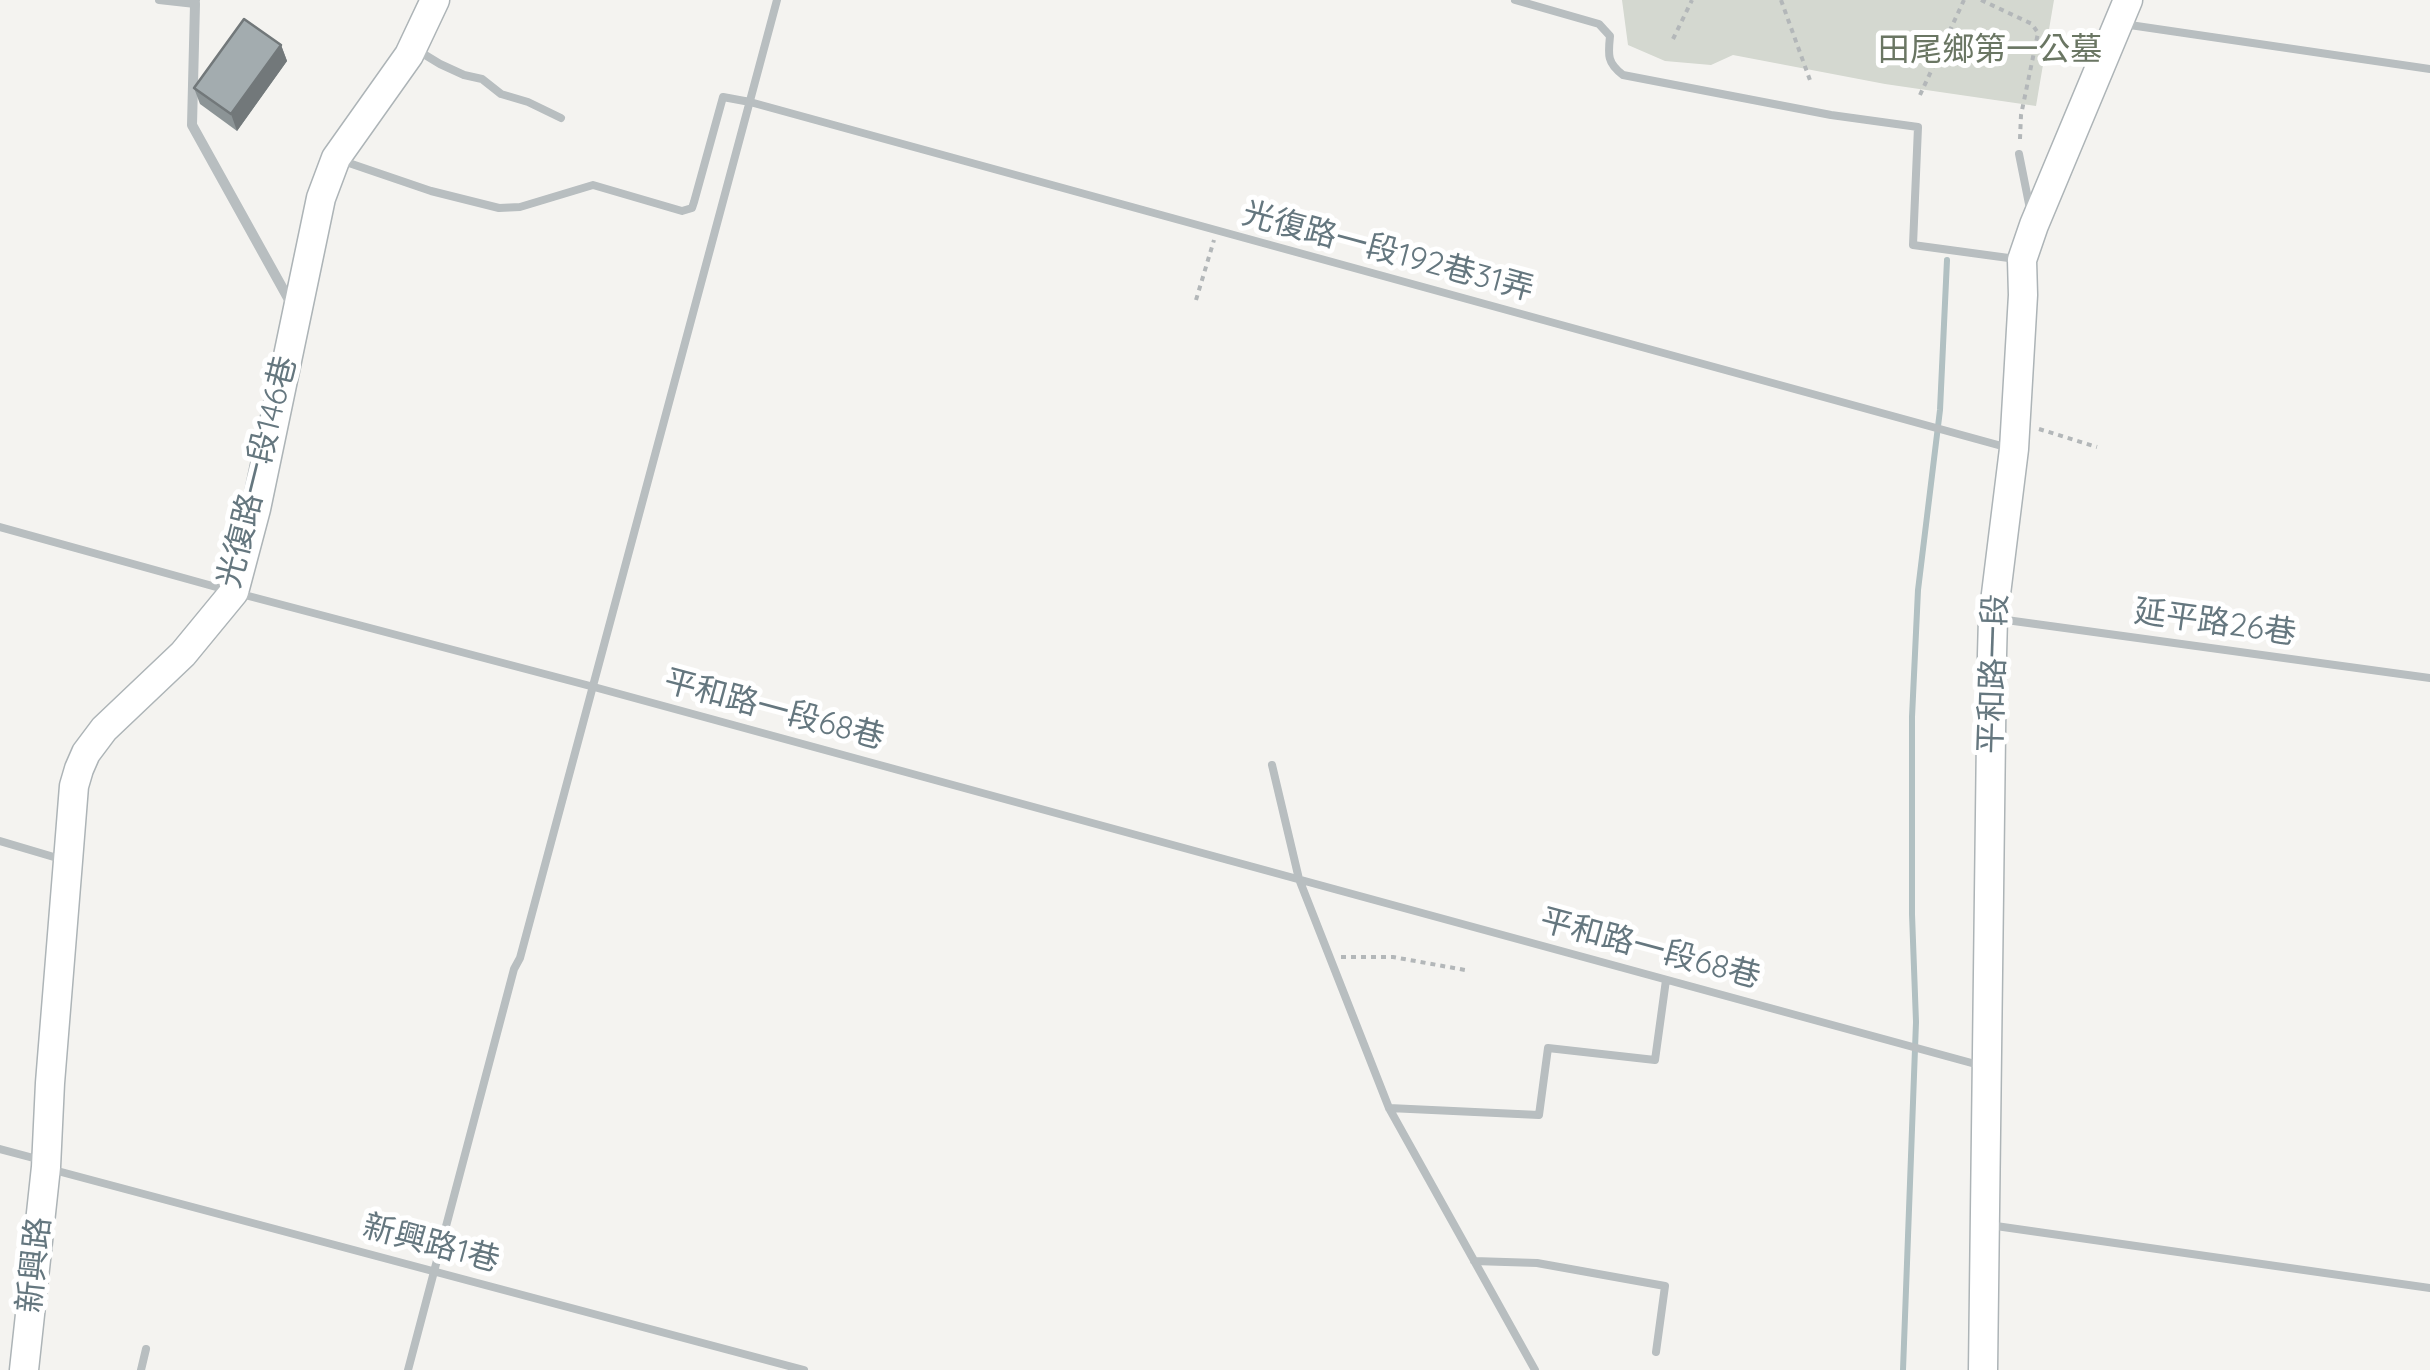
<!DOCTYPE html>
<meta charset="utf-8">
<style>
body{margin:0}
canvas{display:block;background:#f4f3f0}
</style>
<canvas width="2430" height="1370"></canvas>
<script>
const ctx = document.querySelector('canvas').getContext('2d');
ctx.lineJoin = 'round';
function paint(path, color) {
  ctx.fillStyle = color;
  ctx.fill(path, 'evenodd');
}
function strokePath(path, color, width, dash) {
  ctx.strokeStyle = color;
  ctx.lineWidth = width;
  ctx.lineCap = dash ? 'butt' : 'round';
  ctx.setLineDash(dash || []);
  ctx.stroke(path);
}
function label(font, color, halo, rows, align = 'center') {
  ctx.font = font + ' Quicksand,"Noto Sans TC",sans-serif';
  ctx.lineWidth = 10;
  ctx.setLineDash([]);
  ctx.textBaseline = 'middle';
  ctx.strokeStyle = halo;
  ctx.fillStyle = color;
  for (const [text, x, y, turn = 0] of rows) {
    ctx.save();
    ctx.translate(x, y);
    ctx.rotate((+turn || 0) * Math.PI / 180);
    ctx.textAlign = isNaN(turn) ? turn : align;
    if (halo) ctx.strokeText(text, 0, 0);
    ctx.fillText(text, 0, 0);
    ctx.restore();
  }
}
const green = new Path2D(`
 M 1622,0 L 2054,0 L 2036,106 L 1885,84 L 1733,55 L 1711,65 L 1665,61 L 1628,45 Z`);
const stream = new Path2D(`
 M 1903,1370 L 1916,1022 L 1912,914 L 1912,717 L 1918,590 L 1940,410 L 1947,260`);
const path = new Path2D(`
 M 1781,0 L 1811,83
 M 1981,0 L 2032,24 L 2038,33 L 2021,115 L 2020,139
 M 1673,39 L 1692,0
 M 1920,95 L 1964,0
 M 1196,300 L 1214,240
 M 2039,429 L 2097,447
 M 1341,957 L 1393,957 L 1465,970`);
const lane = new Path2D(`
 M 159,0 L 195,4 L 196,0
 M 1515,0 L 1599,24 L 1610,36 C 1608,55 1607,63 1623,75 L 1831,115 L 1918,127 L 1913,245 L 2016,259
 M 2123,24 L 2430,69
 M 417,50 L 440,64 L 464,75 L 482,79 L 501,94 L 528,102 L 561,118
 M 2019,154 L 2030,209
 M 343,161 L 431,191 L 499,208 L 520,207 L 593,185 L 682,211 L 692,208 L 694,202 L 723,97 L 750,102 L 2009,448
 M 0,527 L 227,590
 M 241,594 L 594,687 L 1979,1065
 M 1999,619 L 2430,678
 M 1272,765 L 1299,879 L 1389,1108 L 1535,1370
 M 0,841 L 64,860
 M 1389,1108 L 1539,1115 L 1548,1048 L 1655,1060 L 1666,980
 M 0,1149 L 41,1160
 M 50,1169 L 804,1370
 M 1989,1225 L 2430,1288
 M 1474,1261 L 1537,1263 L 1665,1286 L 1656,1352
 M 141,1370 L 146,1349
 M 408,1370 L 514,969 L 520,958 L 777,0`);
const street = new Path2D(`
 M 195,4 L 192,125 L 293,307`);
const secondary = new Path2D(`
 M 24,1370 L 46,1167 L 50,1083 L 68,861 L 74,786 L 79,769 L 86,753 L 104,729 L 183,654 L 234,592 L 256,509 L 321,198 L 336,158 L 409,55 L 435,0
 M 1983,1370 L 1992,655 L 1993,618 L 2014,449 L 2023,295 L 2022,260 L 2034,225 L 2128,0`);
const wall = new Path2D(`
 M 281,45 L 287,61 L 237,131 L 200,104 L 194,88 Z`);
const shadedWall = new Path2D(`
 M 281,45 L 287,61 L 237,131 L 231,114 Z`);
const building = new Path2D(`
 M 244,19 L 281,45 L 231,114 L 194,88 Z`);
const parkNames = [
 ["田尾鄉第一公墓",1990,50]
];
const streetNames = [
 ["光復路一段192巷31弄",1388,252,15],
 ["光復路一段146巷",258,472,-76],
 ["延平路26巷",2215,623,8],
 ["平和路一段",1994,674,-88],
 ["平和路一段68巷",774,710,15],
 ["平和路一段68巷",1650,949,15],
 ["新興路1巷",431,1244,15],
 ["新興路",35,1265,-84]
];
paint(green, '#d4d8d0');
strokePath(stream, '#b1c0c2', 6);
strokePath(secondary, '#adb4b7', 31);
strokePath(path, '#b3b7b9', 4, [5, 5]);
strokePath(lane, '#b8bec0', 8);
strokePath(street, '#b8bec0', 10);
strokePath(secondary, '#fff', 28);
paint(wall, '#8c9496');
paint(shadedWall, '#72787a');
paint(building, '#a3acaf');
strokePath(building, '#72787a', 2.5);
label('32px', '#6a7663', '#fff', parkNames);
label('32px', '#65777f', '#fff', streetNames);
</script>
